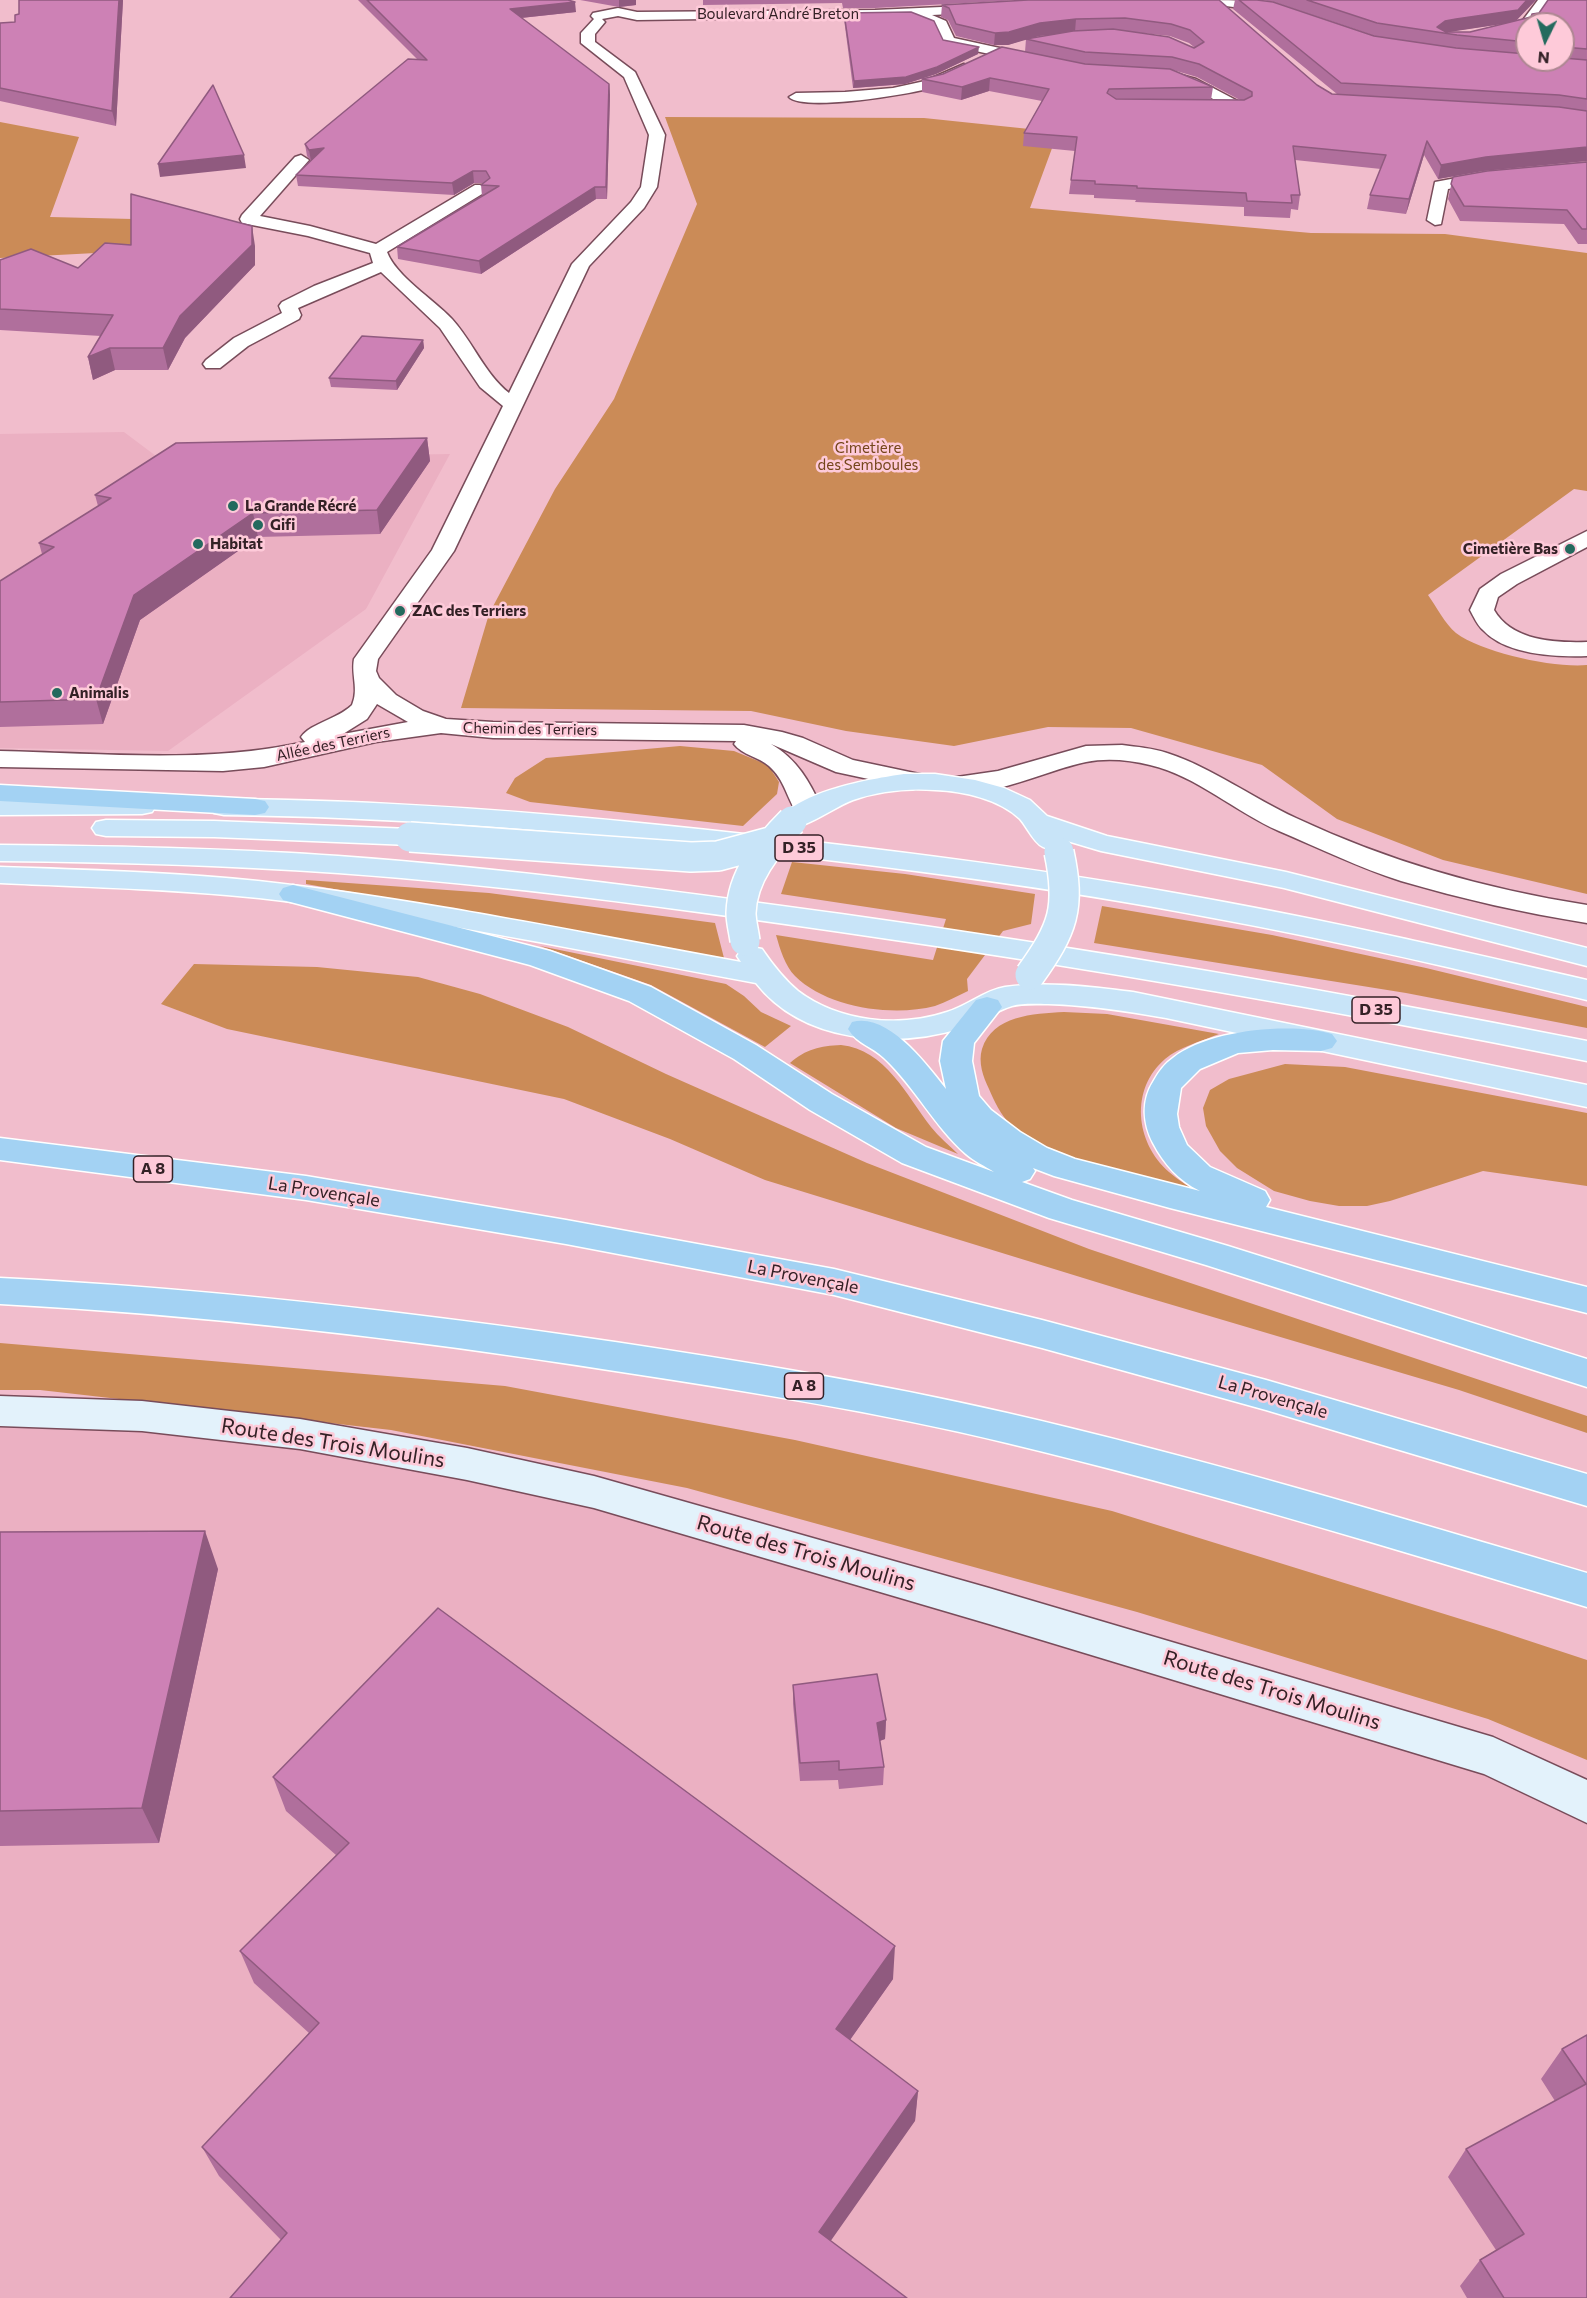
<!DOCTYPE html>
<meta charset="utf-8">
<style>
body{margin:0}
#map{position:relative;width:1587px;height:2298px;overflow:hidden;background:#f1bdcc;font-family:Commissioner,sans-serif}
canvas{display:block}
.north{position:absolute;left:1515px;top:12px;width:60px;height:60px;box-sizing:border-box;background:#fecad9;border:2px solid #ad8691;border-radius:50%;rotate:185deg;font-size:16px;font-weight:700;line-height:24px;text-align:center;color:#342126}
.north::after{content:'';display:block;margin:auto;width:21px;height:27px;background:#246a5e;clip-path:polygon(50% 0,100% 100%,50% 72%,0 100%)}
</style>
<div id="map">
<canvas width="1587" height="2298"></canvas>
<div class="north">N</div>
</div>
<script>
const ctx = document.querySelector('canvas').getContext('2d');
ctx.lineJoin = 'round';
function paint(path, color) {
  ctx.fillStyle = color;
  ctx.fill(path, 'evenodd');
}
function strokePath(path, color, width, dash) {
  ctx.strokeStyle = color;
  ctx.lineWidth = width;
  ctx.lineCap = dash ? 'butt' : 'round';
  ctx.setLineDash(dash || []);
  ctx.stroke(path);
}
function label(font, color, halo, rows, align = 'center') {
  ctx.font = font + ' Commissioner,sans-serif';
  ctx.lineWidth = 5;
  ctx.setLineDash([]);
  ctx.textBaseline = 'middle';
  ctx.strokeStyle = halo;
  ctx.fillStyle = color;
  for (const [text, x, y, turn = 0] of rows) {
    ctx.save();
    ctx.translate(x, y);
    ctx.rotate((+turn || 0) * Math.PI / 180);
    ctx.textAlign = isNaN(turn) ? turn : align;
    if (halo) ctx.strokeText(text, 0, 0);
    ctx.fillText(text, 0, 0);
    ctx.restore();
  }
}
const built = new Path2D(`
 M 124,432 L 160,459 L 450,454 L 366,609 L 168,751 L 0,748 L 0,434 Z
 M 0,1398 L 599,1481 L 979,1585 L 1498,1743 L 1587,1785 L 1587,2298 L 0,2298 Z`);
const green = new Path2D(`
 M 665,117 L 924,118 L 1058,132 L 1030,208 L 1311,233 L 1445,234 L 1587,253 L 1587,491 L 1574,489 L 1428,595 C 1436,606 1445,624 1456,633 C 1483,653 1553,668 1587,665 L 1587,894 L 1443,860 L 1337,819 L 1262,765 L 1131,728 L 1048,727 L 954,746 L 846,731 L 751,711 L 461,708 L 489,614 L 555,489 L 614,399 L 697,204 Z
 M 0,122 L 79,137 L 50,217 L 174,220 L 153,250 L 0,258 Z
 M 680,746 L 734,751 L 768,765 L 779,782 L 777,794 L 743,826 L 530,802 L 506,793 L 515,778 L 546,758 Z
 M 792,862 L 905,874 L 1035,894 L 1031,924 L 1003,931 L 967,979 L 968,991 C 957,996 946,1002 935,1006 C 893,1017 827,1008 795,976 C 785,966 780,949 776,935 L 933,960 L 946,919 L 781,894 Z
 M 306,880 L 489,893 L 715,923 L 724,958 L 306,884 Z
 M 1102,906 L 1272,935 L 1426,968 L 1587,1007 L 1587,1028 L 1406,993 L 1094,943 Z
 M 540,946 L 726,984 L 744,996 L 761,1012 L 791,1026 L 765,1047 L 651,985 Z
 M 194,964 L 317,967 L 418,977 L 480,994 L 568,1027 L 666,1074 L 867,1163 L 1089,1249 L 1587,1416 L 1587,1433 L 1459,1390 L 1132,1293 L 765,1180 L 670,1139 L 564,1099 L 227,1029 L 161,1004 Z
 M 1064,1012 L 1107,1014 L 1219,1034 C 1202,1041 1179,1047 1165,1059 C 1130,1089 1135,1142 1169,1172 C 1178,1180 1189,1186 1198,1193 C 1141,1179 1079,1170 1029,1137 C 1023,1133 1015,1129 1010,1124 C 1001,1115 994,1101 989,1089 C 983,1077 978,1062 982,1049 C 993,1015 1033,1014 1064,1012 Z
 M 841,1045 C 885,1049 907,1096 931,1127 C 939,1137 949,1145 958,1154 L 896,1128 L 790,1063 C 806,1049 820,1046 841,1045 Z
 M 1285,1064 L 1345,1067 L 1587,1113 L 1587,1186 L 1483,1171 L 1390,1201 L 1367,1206 L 1339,1206 L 1310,1201 L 1274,1191 L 1237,1168 L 1220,1151 L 1206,1126 L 1203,1108 L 1210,1090 L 1229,1079 Z
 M 0,1343 L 505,1386 L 795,1440 L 1112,1511 L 1496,1630 L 1587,1660 L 1587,1760 L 1488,1719 L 1137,1612 L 687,1488 L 391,1430 L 40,1390 L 0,1390 Z`);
const street = new Path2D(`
 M 1205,0 C 1222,0 1272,0 1285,9 L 1278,13 L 1211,4 Z
 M 1538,0 L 1551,0 L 1534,24 L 1527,24 L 1527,28 L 1498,37 L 1493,36 L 1491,33 L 1493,30 L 1523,20 Z
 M 986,5 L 993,9 L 991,12 L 932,15 L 946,21 L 954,38 L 1041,57 L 1043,60 L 1041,63 L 1036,64 L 943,44 L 935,26 L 912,16 L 637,20 L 618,16 L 602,19 L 605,22 L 595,34 L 595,42 L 635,72 L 665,135 L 657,187 L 644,208 L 589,266 L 454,551 L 378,659 L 376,671 L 379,678 L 396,695 L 423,711 L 446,719 L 493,722 L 744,725 L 782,732 L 803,738 L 853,760 L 924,775 L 928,781 L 924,787 L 915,789 L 836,772 L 771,744 C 797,759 810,782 822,809 L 818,815 L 808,817 L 798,815 C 787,799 785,780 769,766 C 759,757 742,755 734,744 L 736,741 L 493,738 L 441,733 L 376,742 L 264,767 L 223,771 L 0,767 L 0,751 C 101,753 206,764 305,742 L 301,737 C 311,723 338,719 352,705 C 359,689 351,675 354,659 L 432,550 L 503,406 L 480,387 L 440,328 L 381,272 L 298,308 L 301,315 L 299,319 L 248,346 L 220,368 L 206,368 L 203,364 L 206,360 L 234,338 L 282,313 L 279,306 L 282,302 L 314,286 L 373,263 L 370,253 L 308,236 L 242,223 L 240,219 L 242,215 L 295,157 L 301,155 L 309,160 L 260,216 L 310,226 L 376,244 L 475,185 L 487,185 L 489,188 L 487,191 L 387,252 C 396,276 433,299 452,319 C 473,342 484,373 509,393 L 572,264 L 631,202 L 641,187 L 649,135 L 624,77 L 581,43 L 581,33 L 594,19 L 591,16 L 593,13 L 618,8 L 637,12 L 875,10 ZM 377,704 L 408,722 L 343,734 L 367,719 Z
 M 964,64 L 971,68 L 969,71 C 958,76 947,83 935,87 C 913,94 803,112 789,97 L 796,93 L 845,92 L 893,88 L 925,81 Z
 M 1170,72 L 1196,79 L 1249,107 L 1242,111 L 1207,110 L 1205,107 L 1207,104 L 1221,103 L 1186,85 L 1165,79 L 1163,76 L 1165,73 Z
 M 1587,163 L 1587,173 L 1483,183 L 1448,189 L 1441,224 L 1435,225 L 1427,220 L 1435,182 L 1483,173 Z
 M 1587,531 L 1587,547 L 1517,584 L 1498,597 L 1494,610 C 1512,641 1555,643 1587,642 L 1587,656 C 1555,657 1506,655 1483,630 C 1477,625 1474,617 1470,610 L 1480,589 L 1501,574 Z
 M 1122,745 C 1137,747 1153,748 1167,753 C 1213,768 1252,798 1296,818 C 1390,862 1485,889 1587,905 L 1587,923 C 1524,913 1462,899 1401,881 C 1362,869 1317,847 1279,831 C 1237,813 1195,775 1150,765 C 1130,760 1106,758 1086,762 C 1046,770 990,800 950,790 L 946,784 L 950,778 L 998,771 L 1086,746 Z`);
const secondary = new Path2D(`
 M 0,1396 L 142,1401 L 300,1419 L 467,1448 L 594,1476 L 989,1588 L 1493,1737 L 1587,1780 L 1587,1823 L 1484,1774 L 989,1624 L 594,1508 L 467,1480 L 300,1449 L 142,1431 L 0,1426 Z`);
const primary = new Path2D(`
 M 904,774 L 935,774 L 975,780 L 1004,788 L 1030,800 L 1047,816 L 1107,836 L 1286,872 L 1587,948 L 1587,966 L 1284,888 L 1101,851 L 1064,840 L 1061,847 C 1055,848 1049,850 1043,847 C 1034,843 1027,827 1020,819 C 999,799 963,791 935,790 C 908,788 879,791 853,800 C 831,808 804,832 782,827 L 778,821 C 799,791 870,779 904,774 Z
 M 142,798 L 152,800 L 156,806 L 152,812 L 142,814 L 0,815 L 0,799 Z
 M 224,799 C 395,800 565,814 735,833 C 893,850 1051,870 1208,899 C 1335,922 1461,951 1587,980 L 1587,1000 C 1461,970 1335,940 1208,917 C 1056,888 903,868 749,851 C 574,831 400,817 224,815 L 214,813 L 210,807 L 214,801 Z
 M 106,820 L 214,821 L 410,829 L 420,831 L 424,837 L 420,843 L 410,845 L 214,837 L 106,836 L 96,834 L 92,828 L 96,822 Z
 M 0,845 C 113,846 225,848 338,856 C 506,868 674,891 841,914 C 1091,949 1339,992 1587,1041 L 1587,1061 C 1340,1011 1091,968 841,932 C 674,908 507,885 338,873 C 225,865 113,862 0,861 Z
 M 0,867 C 86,870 172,872 258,881 C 420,899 581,933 741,962 L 737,956 L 742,949 L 752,947 L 762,949 C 773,965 784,979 798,991 C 839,1022 899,1028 947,1012 C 967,1006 985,990 1005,987 C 1048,981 1091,987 1133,992 L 1587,1085 L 1587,1107 L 1166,1018 C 1126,1011 1088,1005 1048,1004 C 1037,1004 1022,1003 1012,1006 C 995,1011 979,1023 962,1028 C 894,1049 803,1043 756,983 C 591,953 426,917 259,898 C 173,889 86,887 0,883 Z`);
const highway = new Path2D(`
 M 0,785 L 255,799 L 265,801 L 269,807 L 265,813 L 255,815 L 0,801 Z
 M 293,885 L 550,951 L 651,987 L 756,1045 L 832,1094 L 926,1147 L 994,1172 C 985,1166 974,1161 966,1154 C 934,1126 915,1087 884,1058 C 873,1047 856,1043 848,1029 L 852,1022 C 888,1012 926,1064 946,1089 L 940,1061 L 943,1041 L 976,1000 L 987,997 L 998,1000 L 1002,1007 L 974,1043 L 972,1061 L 979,1096 L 991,1110 L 1020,1132 L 1047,1148 L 1075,1159 L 1200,1191 C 1178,1180 1164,1164 1153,1143 C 1143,1124 1141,1101 1153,1082 C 1158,1073 1164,1064 1173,1058 C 1208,1030 1290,1022 1332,1034 L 1337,1041 L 1332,1048 L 1321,1051 L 1273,1050 L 1238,1053 L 1200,1069 L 1181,1088 L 1177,1114 L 1179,1127 L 1187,1145 L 1210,1167 L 1265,1191 L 1270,1200 L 1266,1207 L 1587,1287 L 1587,1313 L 1170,1208 L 1054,1176 L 1033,1168 L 1035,1171 L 1030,1179 L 1022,1182 L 1072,1200 L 1228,1246 L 1587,1359 L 1587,1387 L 1206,1265 L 1049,1218 L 902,1163 L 810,1110 L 734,1059 L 629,1001 L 530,965 L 283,900 L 279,894 L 283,888 Z
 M 0,1138 L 306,1176 L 566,1220 L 834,1269 L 1042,1320 L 1266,1380 L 1587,1474 L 1587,1506 L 1266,1410 L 1042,1348 L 834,1295 L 566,1244 L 306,1200 L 0,1160 Z
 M 0,1278 C 206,1288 411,1312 615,1342 C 746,1362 877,1383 1007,1413 C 1202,1458 1395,1516 1587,1573 L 1587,1607 C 1395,1549 1203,1490 1007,1443 C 878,1412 746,1391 615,1371 C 411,1339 206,1315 0,1304 Z`);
const primaryBridge = new Path2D(`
 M 410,837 L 691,857 L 718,856 L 770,842
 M 745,941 C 744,932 741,922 741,913 C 742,876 767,846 792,821
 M 1030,975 C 1063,929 1071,908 1059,852`);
const wall = new Path2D(`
 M 123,0 L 116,126 L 0,101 L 0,23 L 15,22 Z
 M 358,0 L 568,0 L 576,12 L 521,18 L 609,84 L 610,95 L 607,199 L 596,199 L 481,274 L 398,259 L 397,247 L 482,196 L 481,185 L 483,183 L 474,183 L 454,195 L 298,186 L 296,175 L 311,161 L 307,156 L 305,144 L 417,59 Z
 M 580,0 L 636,0 L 636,5 L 619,7 Z
 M 703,0 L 1020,0 L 875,8 L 843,8 L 842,3 L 703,5 Z
 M 1219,0 L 1317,85 L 1332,94 L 1337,94 L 1233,9 L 1235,0 L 1257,0 L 1375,36 L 1274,2 L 1261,0 L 1536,0 L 1516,20 L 1531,17 L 1539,13 L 1587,0 L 1587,161 L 1483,171 L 1438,179 L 1424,155 L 1406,214 L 1367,209 L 1370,195 L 1381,169 L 1295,160 L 1300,195 L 1298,210 L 1291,209 L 1290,218 L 1244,216 L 1244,207 L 1135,202 L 1136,200 L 1094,198 L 1094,195 L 1069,194 L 1075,151 L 1023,146 L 1024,133 L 1042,101 L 989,91 L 961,100 L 922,92 L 922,79 L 1025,52 L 1026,39 L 1008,45 L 994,45 L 956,36 L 948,20 L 941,17 L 942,5 ZM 1502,24 L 1470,32 L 1449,32 L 1453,31 ZM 1527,24 L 1563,24 L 1563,60 L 1527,60 ZM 1123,31 L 1170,36 L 1189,43 L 1194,47 ZM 1057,34 L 1027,39 L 1039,36 ZM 1173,70 L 1197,77 L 1240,100 L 1211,100 L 1213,87 Z
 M 844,13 L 943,40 L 978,54 L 936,74 L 905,84 L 853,88 L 844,19 Z
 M 1587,162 L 1587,244 L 1578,244 L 1564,224 L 1460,221 L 1448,199 L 1453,177 Z
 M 131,245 L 255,246 L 255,265 L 185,338 L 168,370 L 115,370 L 93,380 L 88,357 L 101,336 L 0,330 L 0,260 L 78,268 Z
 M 423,340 L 424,348 L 397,390 L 331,387 L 329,378 Z
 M 427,438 L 430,461 L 380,534 L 258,537 L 140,620 L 103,724 L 0,727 L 0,581 L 42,554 L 39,543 L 98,506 L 95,495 Z
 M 0,1532 L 218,1569 L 159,1843 L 0,1846 Z
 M 793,1685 L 886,1720 L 885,1739 L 880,1741 L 884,1767 L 883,1785 L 839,1789 L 838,1780 L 800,1781 L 793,1704 Z
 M 273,1777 L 893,1979 L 850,2040 L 918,2091 L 915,2121 L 281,2240 L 219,2176 L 202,2147 L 309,2033 L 254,1983 L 240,1951 L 336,1855 L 286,1811 Z
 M 1587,2035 L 1587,2298 L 1467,2298 L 1460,2286 L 1480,2260 L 1496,2250 L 1448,2177 L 1466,2149 L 1555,2101 L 1541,2079 L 1562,2049 Z`);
const shadedWall = new Path2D(`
 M 119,0 L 123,0 L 116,126 L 112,111 Z
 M 619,0 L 636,0 L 636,5 L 619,7 Z
 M 1527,0 L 1536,0 L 1515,22 L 1443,33 L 1437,27 L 1445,21 Z
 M 575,2 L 576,12 L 511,19 L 510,9 Z
 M 1076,19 L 1075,32 L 1039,36 L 1008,45 L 994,45 L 995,33 L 1040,23 Z
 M 979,47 L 978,54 L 936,74 L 905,84 L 853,88 L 854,81 Z
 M 990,78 L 989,91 L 961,100 L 962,87 Z
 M 609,84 L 610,95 L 607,199 L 606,187 Z
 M 1427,141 L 1424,155 L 1406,214 L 1409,199 Z
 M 1587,147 L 1587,161 L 1483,171 L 1438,179 L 1441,165 L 1486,157 Z
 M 324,148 L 311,161 L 309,150 Z
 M 244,155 L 246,168 L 160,177 L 158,164 Z
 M 473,171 L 474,183 L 454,195 L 452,183 Z
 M 595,187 L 596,199 L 481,274 L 479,261 Z
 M 252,226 L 255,246 L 255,265 L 185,338 L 168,370 L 163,348 L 180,316 Z
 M 423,340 L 424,348 L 397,390 L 396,381 Z
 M 110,348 L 115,370 L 93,380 L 88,357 Z
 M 427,438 L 430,461 L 380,534 L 377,510 Z
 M 253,513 L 258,537 L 140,620 L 103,724 L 96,699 L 134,595 Z
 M 205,1531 L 218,1569 L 159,1843 L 142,1808 Z
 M 886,1720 L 885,1739 L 876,1742 L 877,1723 Z
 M 895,1946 L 893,1979 L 835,2061 L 836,2029 Z
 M 918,2091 L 915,2121 L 818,2259 L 819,2232 Z`);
const building = new Path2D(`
 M 19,0 L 119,0 L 112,111 L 0,88 L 0,23 L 15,22 L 15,15 L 19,14 Z
 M 367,0 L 568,0 L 575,2 L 510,9 L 609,84 L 606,187 L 595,187 L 479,261 L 397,247 L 499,186 L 481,185 L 490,178 L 486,171 L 473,171 L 452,183 L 296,175 L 324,148 L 309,150 L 305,144 L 408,59 L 427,60 Z
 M 1028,0 L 1219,0 L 1317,85 L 1332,94 L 1559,107 L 1587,111 L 1587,147 L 1486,157 L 1441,165 L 1427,141 L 1409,199 L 1370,195 L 1386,155 L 1293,146 L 1300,195 L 1291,195 L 1292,203 L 1247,201 L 1246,193 L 1137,188 L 1137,186 L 1095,184 L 1095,181 L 1071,180 L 1077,137 L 1024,133 L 1049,89 L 990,78 L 962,87 L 922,79 L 943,74 L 1002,47 L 1085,64 L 1170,69 L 1213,87 L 1109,89 L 1107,93 L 1116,99 L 1244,100 L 1252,96 L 1252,92 L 1199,64 L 1172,57 L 1085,52 L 1026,39 L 1073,31 L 1113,29 L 1169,37 L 1194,48 L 1204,42 L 1190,30 L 1171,24 L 1125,18 L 1076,19 L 1040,23 L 1009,32 L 995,33 L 956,24 L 949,8 L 942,5 Z
 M 1239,0 L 1257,0 L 1273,2 L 1374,36 L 1456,48 L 1527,54 L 1527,60 L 1563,60 L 1563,58 L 1587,60 L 1587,99 L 1559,95 L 1341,83 Z
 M 1307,0 L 1527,0 L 1518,10 L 1456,19 L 1445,21 L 1437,27 L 1446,32 L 1470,32 L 1531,17 L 1532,14 L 1539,13 L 1548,0 L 1587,0 L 1587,49 L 1563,47 L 1563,24 L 1527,24 L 1527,42 L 1457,35 L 1377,23 Z
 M 911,12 L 934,21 L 943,40 L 979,47 L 937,67 L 906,77 L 854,81 L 844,13 Z
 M 213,85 L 244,155 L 158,164 Z
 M 1587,162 L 1587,229 L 1582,229 L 1567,210 L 1464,206 L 1451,184 L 1453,177 L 1487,171 Z
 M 131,194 L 252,226 L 252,245 L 180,316 L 163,348 L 110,348 L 88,357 L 113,315 L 0,309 L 0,260 L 31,249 L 78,268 L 105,243 L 131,245 Z
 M 362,336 L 423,340 L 396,381 L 329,378 Z
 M 427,438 L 377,510 L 253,513 L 134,595 L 96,699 L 0,702 L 0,581 L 54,547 L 39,543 L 111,498 L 95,495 L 176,443 Z
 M 205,1531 L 142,1808 L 0,1811 L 0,1532 Z
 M 438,1608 L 895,1946 L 836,2029 L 918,2091 L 819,2232 L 907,2298 L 230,2298 L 287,2233 L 202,2147 L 319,2023 L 240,1951 L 349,1843 L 273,1777 Z
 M 877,1674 L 886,1720 L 877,1723 L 884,1767 L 839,1770 L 839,1761 L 800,1763 L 793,1685 Z
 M 1587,2035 L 1587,2298 L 1504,2298 L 1480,2260 L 1524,2234 L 1466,2149 L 1586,2084 L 1562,2049 Z`);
const markers = [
 [233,506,6,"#246a5e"],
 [258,525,6,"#246a5e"],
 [198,544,6,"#246a5e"],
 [1570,549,6,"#246a5e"],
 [400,611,6,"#246a5e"],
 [57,693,6,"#246a5e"]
];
const farStreetnames = [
 ["Boulevard André Breton",778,14],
 ["Chemin des Terriers",530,729,1],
 ["Allée des Terriers",333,744,-12]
];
const farParknames = [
 ["Cimetière",868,448],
 ["des Semboules",868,465]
];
const farPoinames = [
 ["La Grande Récré",245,506],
 ["Gifi",270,525],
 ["Habitat",210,544],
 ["Cimetière Bas",1558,549,"right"],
 ["ZAC des Terriers",412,611],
 ["Animalis",69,693]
];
const shields = [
 [799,848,48],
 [1376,1010,48],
 [153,1169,39],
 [804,1386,39]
];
const shieldNames = [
 ["D 35",799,848],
 ["D 35",1376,1010],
 ["A 8",153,1169],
 ["A 8",804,1386]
];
const streetNames = [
 ["La Provençale",324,1192,9],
 ["La Provençale",803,1277,11],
 ["La Provençale",1273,1397,16]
];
const nearStreetnames = [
 ["Route des Trois Moulins",333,1443,9],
 ["Route des Trois Moulins",806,1553,16],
 ["Route des Trois Moulins",1272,1690,17]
];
paint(built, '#ebb0c2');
paint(green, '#cb8b57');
strokePath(street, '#784c5a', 3);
strokePath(secondary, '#784c5a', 3);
strokePath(primary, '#fff', 3);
strokePath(highway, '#fff', 3);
paint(street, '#fff');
paint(secondary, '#e3f2fb');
paint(primary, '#c8e4f8');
paint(highway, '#a3d2f3');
strokePath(primaryBridge, '#fff', 32, []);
strokePath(primaryBridge, '#c8e4f8', 29);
paint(wall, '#b06f9c');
paint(shadedWall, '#905a7f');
paint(building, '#cd81b5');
strokePath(building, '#905a7f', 1.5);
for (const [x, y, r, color] of markers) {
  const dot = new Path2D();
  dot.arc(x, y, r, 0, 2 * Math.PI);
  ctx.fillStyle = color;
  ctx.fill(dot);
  strokePath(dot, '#fecad9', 2);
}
label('15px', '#342126', '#fecad9', farStreetnames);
label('15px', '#75461b', '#fecad9', farParknames);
label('bold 15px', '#342126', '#fecad9', farPoinames, 'left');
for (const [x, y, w] of shields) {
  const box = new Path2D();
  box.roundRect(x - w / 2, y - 13, w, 26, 4.5);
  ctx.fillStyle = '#fecad9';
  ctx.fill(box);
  strokePath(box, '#342126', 1.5);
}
label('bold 16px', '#342126', null, shieldNames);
label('18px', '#342126', '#fecad9', streetNames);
label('21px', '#342126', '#fecad9', nearStreetnames);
</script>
